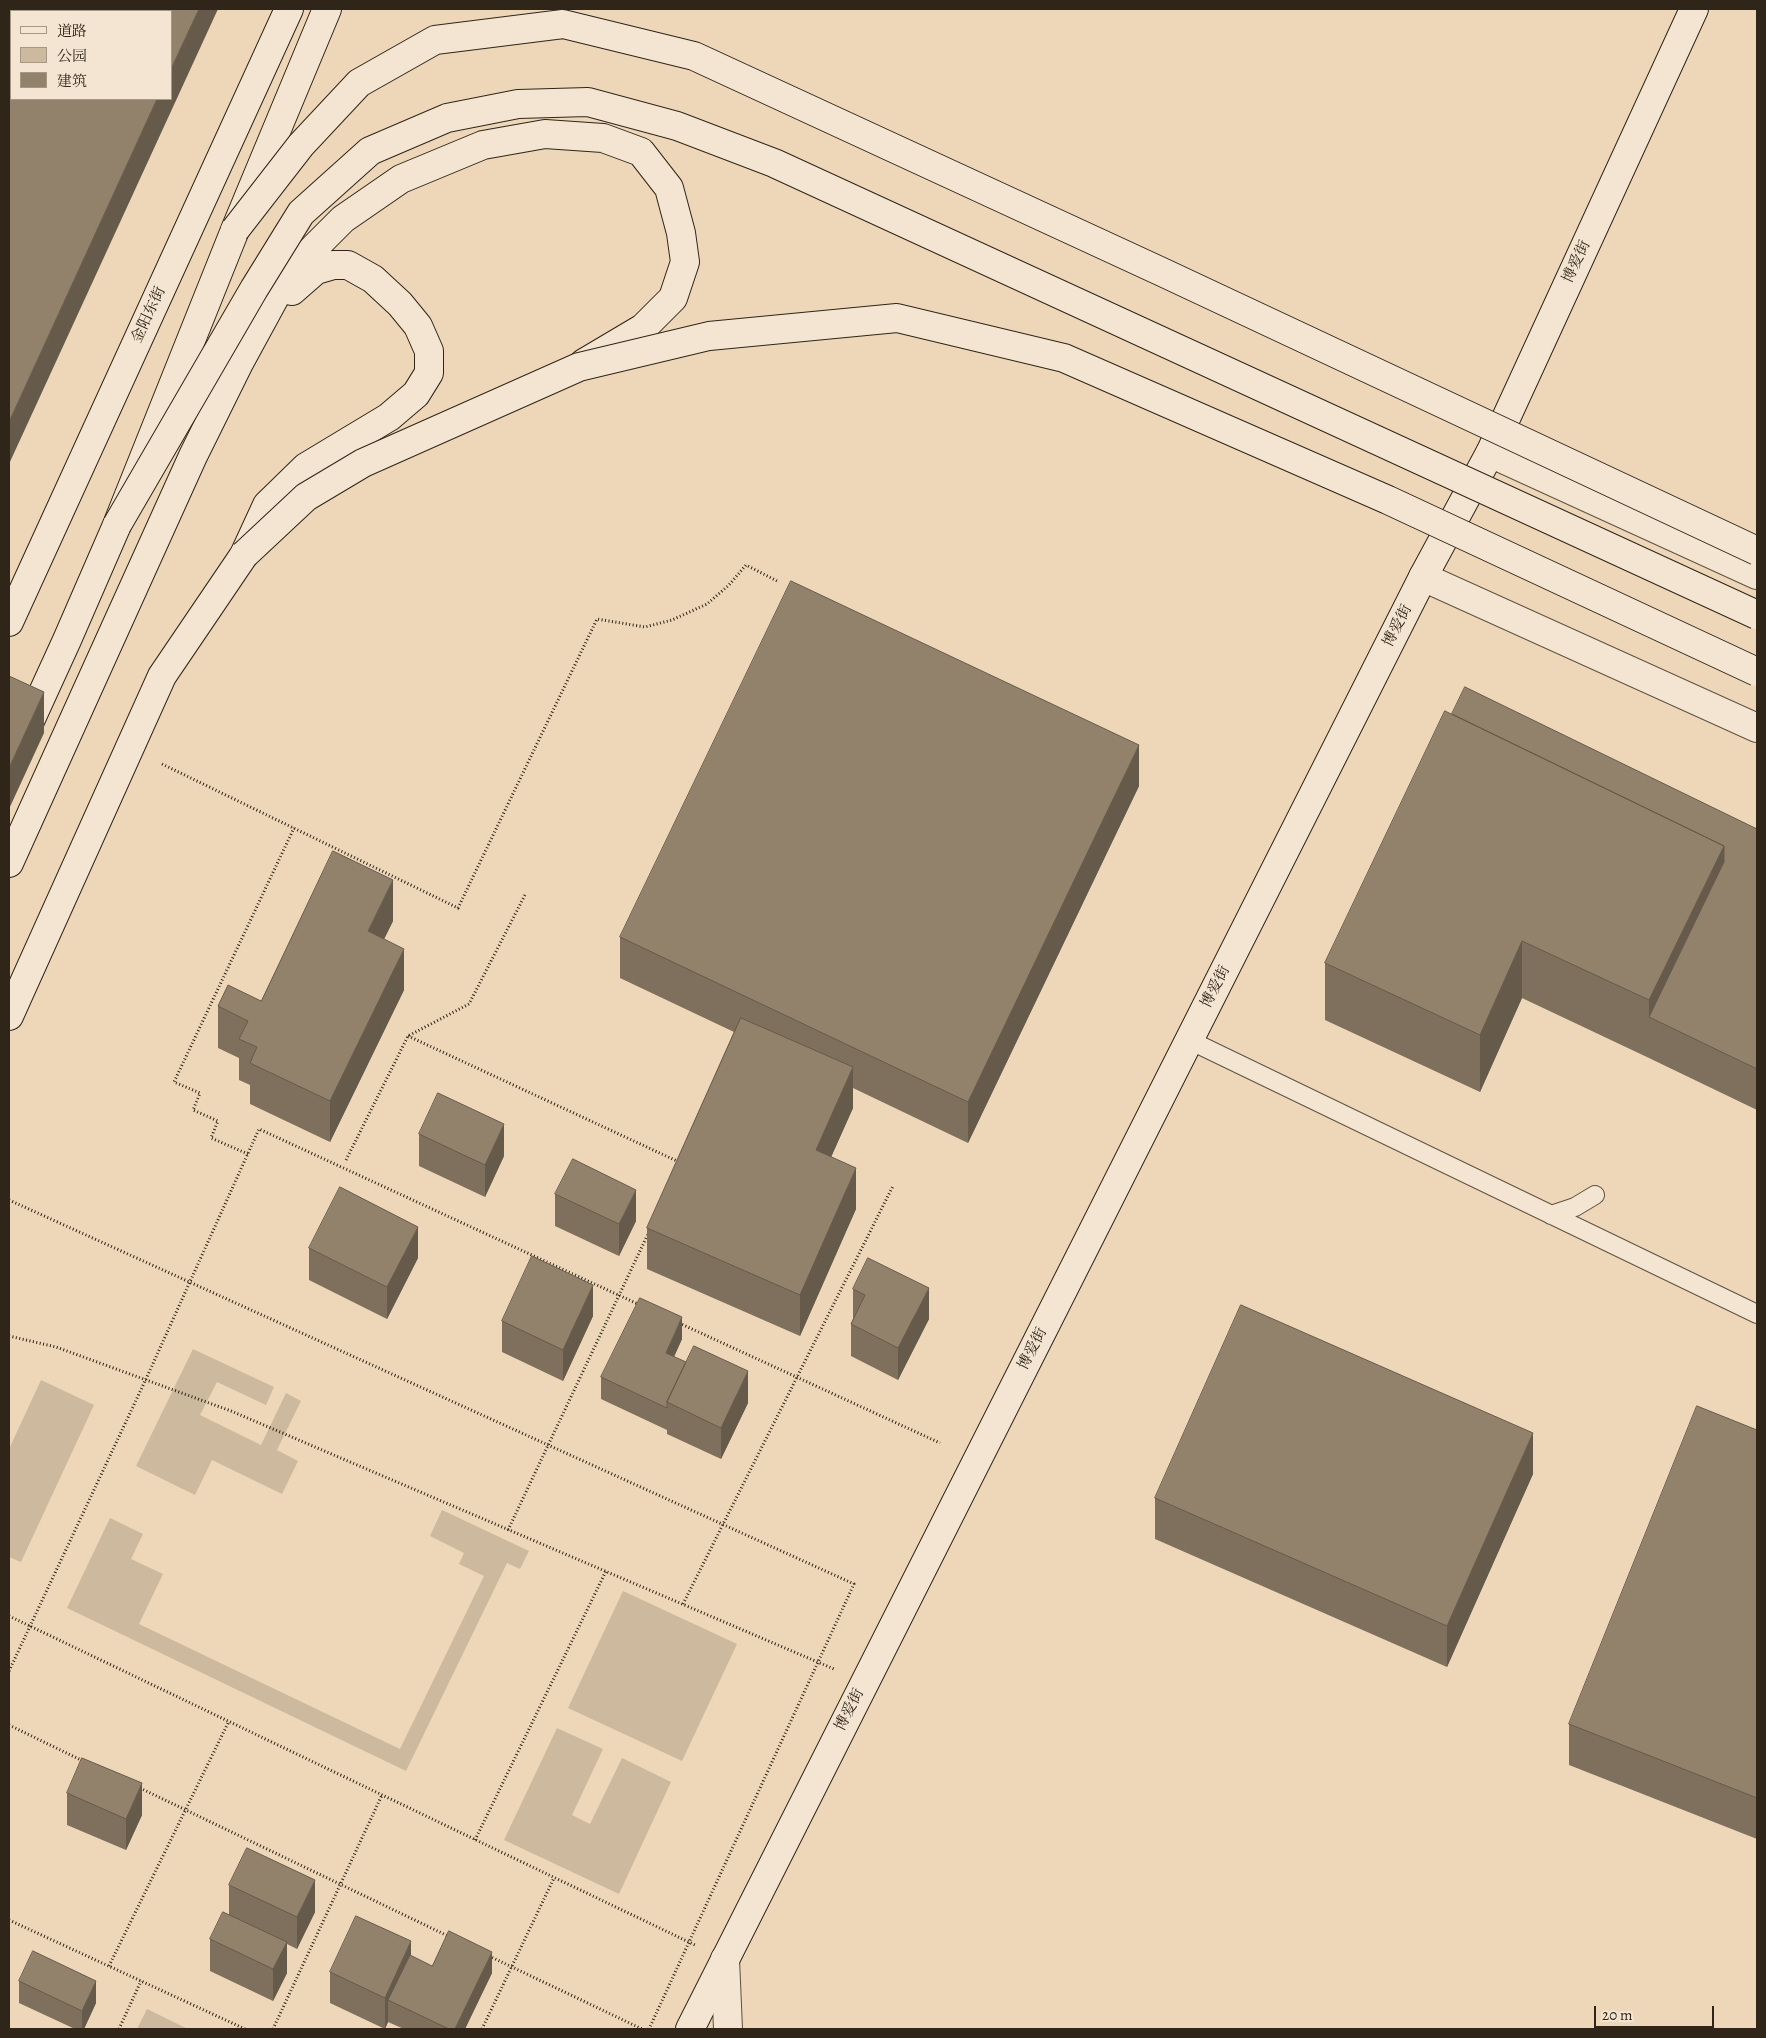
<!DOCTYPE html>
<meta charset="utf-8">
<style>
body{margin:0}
#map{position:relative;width:1766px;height:2038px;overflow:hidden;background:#edd7b8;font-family:Alegreya,"Noto Serif SC",serif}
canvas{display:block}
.frame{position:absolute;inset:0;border:10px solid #2f2518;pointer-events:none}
.legend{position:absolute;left:10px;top:10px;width:162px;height:90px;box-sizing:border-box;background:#f3e5d1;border:1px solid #a59887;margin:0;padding:6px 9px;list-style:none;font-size:15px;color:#2f2518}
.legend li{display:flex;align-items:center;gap:10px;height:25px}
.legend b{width:25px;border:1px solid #a59887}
.scale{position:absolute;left:1594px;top:2006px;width:120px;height:22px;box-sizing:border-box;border:2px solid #2f2518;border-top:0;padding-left:6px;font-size:15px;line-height:18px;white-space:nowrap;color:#2f2518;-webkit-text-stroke:4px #f3e5d1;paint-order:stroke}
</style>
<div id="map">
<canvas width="1766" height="2038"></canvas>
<div class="frame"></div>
<ul class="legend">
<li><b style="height:6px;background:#f3e5d1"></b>道路</li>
<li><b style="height:14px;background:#cdb99d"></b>公园</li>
<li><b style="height:14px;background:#92826b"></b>建筑</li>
</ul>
<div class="scale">20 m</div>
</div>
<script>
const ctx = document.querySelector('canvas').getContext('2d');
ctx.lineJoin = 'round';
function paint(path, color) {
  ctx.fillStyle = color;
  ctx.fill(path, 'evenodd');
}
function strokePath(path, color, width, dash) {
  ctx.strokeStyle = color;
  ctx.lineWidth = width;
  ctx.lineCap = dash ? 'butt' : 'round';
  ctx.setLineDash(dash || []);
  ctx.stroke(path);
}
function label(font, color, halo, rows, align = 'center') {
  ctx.font = font + ' Alegreya,"Noto Serif SC",serif';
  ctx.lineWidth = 5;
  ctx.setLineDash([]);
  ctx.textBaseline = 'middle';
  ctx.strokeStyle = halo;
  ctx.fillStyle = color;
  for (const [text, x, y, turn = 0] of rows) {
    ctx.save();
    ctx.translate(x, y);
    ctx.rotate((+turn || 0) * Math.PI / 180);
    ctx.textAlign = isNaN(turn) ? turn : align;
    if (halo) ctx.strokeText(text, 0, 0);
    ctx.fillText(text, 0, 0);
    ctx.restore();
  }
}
const green = new Path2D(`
 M 193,1349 L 274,1387 L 266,1405 L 217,1382 L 200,1415 L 261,1445 L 286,1393 L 301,1401 L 277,1450 L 298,1461 L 282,1494 L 212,1460 L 195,1495 L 136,1466 Z
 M 41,1380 L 94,1405 L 21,1562 L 9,1557 L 9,1449 Z
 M 442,1510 L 529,1551 L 520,1569 L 507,1563 L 406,1771 L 67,1608 L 110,1518 L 143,1534 L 131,1559 L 163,1574 L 139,1624 L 400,1749 L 484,1576 L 459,1564 L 464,1553 L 430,1536 Z
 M 623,1591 L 737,1644 L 682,1761 L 568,1708 Z
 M 557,1728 L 603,1749 L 572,1815 L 590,1824 L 622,1758 L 671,1782 L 619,1894 L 504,1840 Z
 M 147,2009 L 188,2029 L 137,2029 Z`);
const path = new Path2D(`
 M 162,764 L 458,908 L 597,619 L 645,627 L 672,620 L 707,604 L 729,585 L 746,565 L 779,582
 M 408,1036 L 679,1162
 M 248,1154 L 211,1138 L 218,1121 L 193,1110 L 200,1093 L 174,1082 L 294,828
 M 346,1160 L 408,1036 L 469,1004 L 526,893
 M 9,1200 L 854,1584 L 649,2029
 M 679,1323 L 940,1443
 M 9,1336 L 56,1347 L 231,1411 L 834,1669
 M 508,1530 L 648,1234
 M 683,1604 L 893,1186
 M 9,1616 L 695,1945
 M 9,1671 L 146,1379 L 259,1129 L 640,1305
 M 9,1725 L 85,1762
 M 140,1788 L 450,1937
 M 475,1840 L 606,1571
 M 9,1920 L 245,2029
 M 489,1956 L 642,2029
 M 109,1966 L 229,1721
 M 119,2029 L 141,1981
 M 273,2029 L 382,1795
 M 482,2029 L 554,1878`);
const lane = new Path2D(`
 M 1189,1040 L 1757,1314
 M 1551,1215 L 1575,1207 L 1595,1195`);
const street = new Path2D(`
 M 1490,453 L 1757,575
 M 1423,577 L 1757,728
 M 725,1959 L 728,2029`);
const secondary = new Path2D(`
 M 9,622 L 289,9
 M 9,767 L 67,640 L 117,525 L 235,230 L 327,9
 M 9,863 L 193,456 L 239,363 L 276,295 L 309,253 L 343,219 L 401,179 L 483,145 L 545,134 L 603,138 L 641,152 L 669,188 L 681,233 L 685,262 L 673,298 L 643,328 L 584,363
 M 9,1016 L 162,676 L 244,555 L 267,505 L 306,467 L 389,417 L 416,394 L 429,373 L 429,351 L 418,326 L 400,304 L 373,279 L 348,265 L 333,265 L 316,270 L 292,291
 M 690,2029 L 1423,577 L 1490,453 L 1694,9`);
const secondaryBridge = new Path2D(`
 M 235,230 L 301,145 L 359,83 L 435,40 L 563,24 L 694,56 L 1162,272 L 1757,551
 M 117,525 L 254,289 L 301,213 L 370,151 L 447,118 L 518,104 L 588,102 L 677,126 L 774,163 L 1757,615
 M 244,555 L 306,497 L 363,463 L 579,367 L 709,336 L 897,318 L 1064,358 L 1388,500 L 1757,672`);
const wall = new Path2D(`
 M 1452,714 L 1757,829 L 1757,1110 L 1649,1058 L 1522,998 L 1480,1092 L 1325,1020 L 1325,963 Z
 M 1139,786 L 968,1143 L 853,1088 L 853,1108 L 831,1157 L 856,1209 L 800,1336 L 647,1269 L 647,1228 L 734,1032 L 620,978 L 620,937 Z
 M 393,921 L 384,939 L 404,990 L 330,1142 L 250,1104 L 250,1085 L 239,1080 L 239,1058 L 218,1048 L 218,1006 L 261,1001 Z
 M 419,1134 L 504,1156 L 485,1197 L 419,1166 Z
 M 555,1194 L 636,1221 L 619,1256 L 555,1226 Z
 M 309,1248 L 418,1258 L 387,1319 L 309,1280 Z
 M 853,1289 L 929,1319 L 898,1380 L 851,1356 L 851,1324 L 853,1319 Z
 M 593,1316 L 563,1381 L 502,1352 L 502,1321 Z
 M 682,1339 L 674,1357 L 748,1403 L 721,1459 L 667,1434 L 667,1430 L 601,1399 L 601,1377 Z
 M 1757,1430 L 1757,1839 L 1569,1765 L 1569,1724 Z
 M 1533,1474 L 1447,1667 L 1155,1539 L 1155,1498 Z
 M 67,1793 L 142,1815 L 126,1850 L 67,1825 Z
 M 229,1885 L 315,1912 L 297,1949 L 287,1944 L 287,1973 L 273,2001 L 210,1971 L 210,1939 L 229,1915 Z
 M 411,1956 L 432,1966 L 492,1973 L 465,2029 L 404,2029 L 388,2022 L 385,2029 L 330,2003 L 330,1972 Z
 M 19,1981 L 96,2003 L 84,2029 L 75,2029 L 19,2003 Z`);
const shadedWall = new Path2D(`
 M 199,9 L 218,9 L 9,464 L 9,422 L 157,99 L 171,99 L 171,69 Z
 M 44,692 L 44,733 L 9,809 L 9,768 Z
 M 1139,745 L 1139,786 L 968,1143 L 968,1102 Z
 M 1724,846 L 1724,903 L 1649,1017 L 1649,1058 L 1649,1000 Z
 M 393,880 L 393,921 L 368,972 L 368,931 Z
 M 1522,941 L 1522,998 L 1480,1092 L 1480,1035 Z
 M 404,949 L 404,990 L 330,1142 L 330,1101 Z
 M 853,1067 L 853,1108 L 816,1191 L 816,1150 Z
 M 504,1124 L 504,1156 L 485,1197 L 485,1165 Z
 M 856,1168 L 856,1209 L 800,1336 L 800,1295 Z
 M 636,1190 L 636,1221 L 619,1256 L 619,1224 Z
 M 418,1227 L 418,1258 L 387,1319 L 387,1287 Z
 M 593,1285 L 593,1316 L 563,1381 L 563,1350 Z
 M 929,1288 L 929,1319 L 898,1380 L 898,1348 Z
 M 682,1317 L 682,1339 L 666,1374 L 666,1353 Z
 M 748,1371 L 748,1403 L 721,1459 L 721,1428 Z
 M 1533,1433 L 1533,1474 L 1447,1667 L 1447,1626 Z
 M 142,1783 L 142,1815 L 126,1850 L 126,1819 Z
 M 315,1880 L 315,1912 L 297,1949 L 297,1917 Z
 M 411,1941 L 411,1973 L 388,2000 L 388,2022 L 385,2029 L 385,1998 Z
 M 287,1942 L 287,1973 L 273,2001 L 273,1969 Z
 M 492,1952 L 492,1973 L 465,2029 L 455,2029 Z
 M 96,1981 L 96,2003 L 84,2029 L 82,2029 L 82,2011 Z`);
const building = new Path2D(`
 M 9,9 L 199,9 L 171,69 L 171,11 L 11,11 L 11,99 L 157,99 L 9,422 Z
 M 791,581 L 1139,745 L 968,1102 L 620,937 Z
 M 9,676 L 44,692 L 9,768 Z
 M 1465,687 L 1757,829 L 1757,1069 L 1649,1017 L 1724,862 L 1724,846 L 1452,714 Z
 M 1445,711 L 1724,846 L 1649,1000 L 1522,941 L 1480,1035 L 1325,963 Z
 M 333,851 L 393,880 L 368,931 L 404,949 L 330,1101 L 250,1063 L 257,1047 L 239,1039 L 248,1021 L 218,1006 L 228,985 L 261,1001 Z
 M 741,1018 L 853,1067 L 816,1150 L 856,1168 L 800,1295 L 647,1228 Z
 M 438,1093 L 504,1124 L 485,1165 L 419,1134 Z
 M 573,1159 L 636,1190 L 619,1224 L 555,1194 Z
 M 340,1187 L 418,1227 L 387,1287 L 309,1248 Z
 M 532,1256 L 593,1285 L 563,1350 L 502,1321 Z
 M 868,1258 L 929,1288 L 898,1348 L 851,1324 L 865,1295 L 853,1289 Z
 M 640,1298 L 682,1317 L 666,1353 L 686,1362 L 667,1402 L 667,1408 L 601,1377 Z
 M 1241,1305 L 1533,1433 L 1447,1626 L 1155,1498 Z
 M 694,1346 L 748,1371 L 721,1428 L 667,1402 Z
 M 1697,1406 L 1757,1430 L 1757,1798 L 1569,1724 Z
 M 82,1758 L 142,1783 L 126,1819 L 67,1793 Z
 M 247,1848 L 315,1880 L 297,1917 L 229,1885 Z
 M 223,1912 L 287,1942 L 273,1969 L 210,1939 Z
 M 356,1916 L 411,1941 L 385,1998 L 330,1972 Z
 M 449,1931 L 492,1952 L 455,2029 L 449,2029 L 388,2000 L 410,1955 L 432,1966 Z
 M 33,1951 L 96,1981 L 82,2011 L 19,1981 Z`);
const streetNames = [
 ["博爱街",1577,262,-65],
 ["金阳东街",149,315,-65],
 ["博爱街",1398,626,-63],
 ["博爱街",1216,987,-63],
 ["博爱街",1033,1349,-63],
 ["博爱街",850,1710,-63]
];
paint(green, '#cdb99d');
strokePath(lane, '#5e5240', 20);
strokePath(street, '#5e5240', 30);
strokePath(secondary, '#2f2518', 30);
strokePath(path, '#2f2518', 3, [1, 2.5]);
strokePath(lane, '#f3e5d1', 18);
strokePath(street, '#f3e5d1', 28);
strokePath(secondary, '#f3e5d1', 28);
strokePath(secondaryBridge, '#2f2518', 30, []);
strokePath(secondaryBridge, '#f3e5d1', 28);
paint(wall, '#7e705c');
paint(shadedWall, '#665b4b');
paint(building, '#92826b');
strokePath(building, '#665b4b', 1);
label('15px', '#2f2518', '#f3e5d1', streetNames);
</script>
